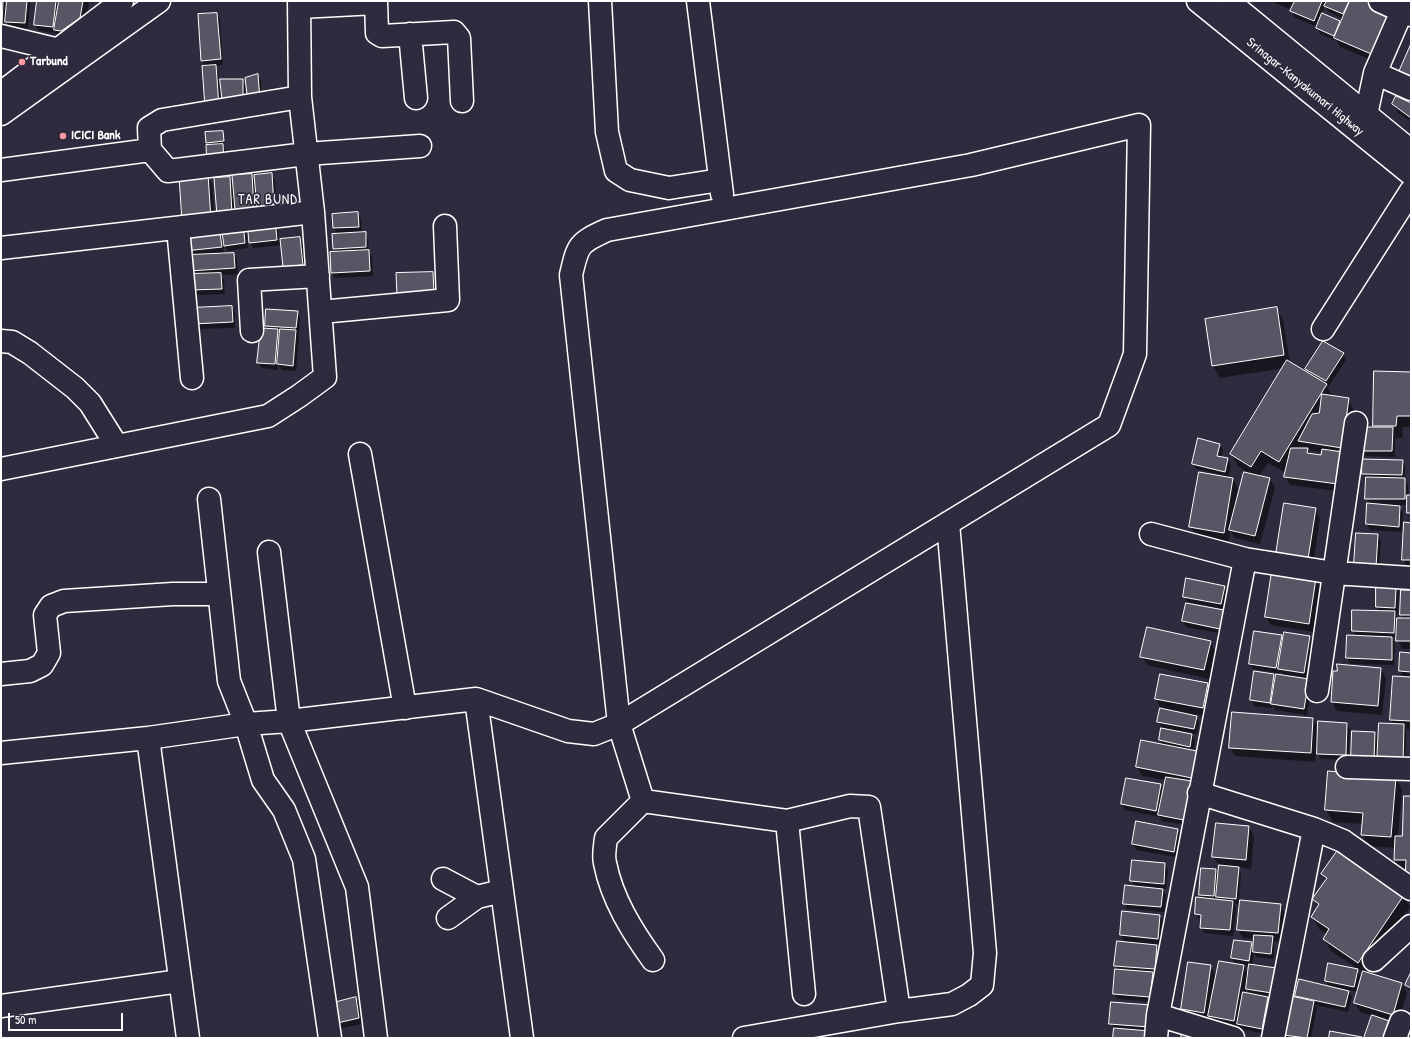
<!DOCTYPE html>
<style>
body{margin:0}
#map{position:relative;width:1412px;height:1039px;overflow:hidden;background:#2f2a3d;font-family:"Patrick Hand",sans-serif}
canvas{display:block}
.frame{position:absolute;inset:0;border:2px solid #fff;pointer-events:none}
.scale{position:absolute;left:8px;top:1013px;width:115px;height:18px;box-sizing:border-box;border:2px solid #fff;border-top:0;padding-left:5px;font-size:12px;line-height:14px;white-space:nowrap;color:#fff;-webkit-text-stroke:3px #2f2a3d;paint-order:stroke}
</style>
<div id="map">
<canvas width="1412" height="1039"></canvas>
<div class="frame"></div>
<div class="scale">50 m</div>
</div>
<script>
const ctx = document.querySelector('canvas').getContext('2d');
ctx.lineJoin = 'round';
function paint(path, color) {
  ctx.fillStyle = color;
  ctx.fill(path, 'evenodd');
}
function strokePath(path, color, width, dash) {
  ctx.strokeStyle = color;
  ctx.lineWidth = width;
  ctx.lineCap = dash ? 'butt' : 'round';
  ctx.setLineDash(dash || []);
  ctx.stroke(path);
}
function label(font, color, halo, rows, align = 'center') {
  ctx.font = font + ' "Patrick Hand",sans-serif';
  ctx.lineWidth = 3.5;
  ctx.setLineDash([]);
  ctx.textBaseline = 'middle';
  ctx.strokeStyle = halo;
  ctx.fillStyle = color;
  for (const [text, x, y, turn = 0] of rows) {
    ctx.save();
    ctx.translate(x, y);
    ctx.rotate((+turn || 0) * Math.PI / 180);
    ctx.textAlign = isNaN(turn) ? turn : align;
    if (halo) ctx.strokeText(text, 0, 0);
    ctx.fillText(text, 0, 0);
    ctx.restore();
  }
}
const shadow = new Path2D(`
 M 1,1 L 30,1 L 28,29 L 9,27 L 5,20 L 4,31 L 1,30 Z
 M 38,1 L 89,1 L 85,27 L 60,39 L 56,33 L 39,31 L 35,25 Z
 M 1270,1 L 1370,1 L 1381,64 L 1340,47 L 1337,41 L 1320,34 L 1317,27 L 1294,17 L 1292,10 ZM 1325,6 L 1329,12 L 1344,19 L 1341,24 L 1339,21 L 1322,14 Z
 M 217,14 L 220,19 L 223,65 L 215,66 L 218,72 L 222,112 L 202,61 Z
 M 258,75 L 261,80 L 263,106 L 252,108 Z
 M 221,80 L 242,80 L 245,85 L 245,110 Z
 M 1393,104 L 1411,104 L 1411,122 L 1398,113 Z
 M 222,132 L 224,144 L 222,144 L 226,151 L 227,169 L 207,142 Z
 M 271,174 L 275,180 L 277,212 L 261,213 L 256,204 L 256,214 L 239,215 L 234,207 L 235,220 L 221,221 L 229,178 L 234,186 L 251,175 L 256,184 Z
 M 207,176 L 212,184 L 215,227 L 246,229 L 248,248 L 228,251 L 223,242 L 224,254 L 234,254 L 237,259 L 238,274 L 221,275 L 224,280 L 225,294 L 195,295 L 190,257 Z
 M 358,213 L 361,219 L 362,233 L 365,233 L 368,239 L 369,252 L 372,257 L 373,276 L 335,278 L 332,273 L 337,253 L 334,248 L 337,234 L 334,228 Z
 M 278,225 L 279,240 L 299,238 L 303,244 L 305,270 L 287,272 L 284,267 L 282,245 L 253,248 L 250,242 Z
 M 432,273 L 435,278 L 436,300 L 401,301 Z
 M 231,307 L 235,313 L 235,328 L 196,329 L 193,324 Z
 M 1276,308 L 1283,320 L 1290,363 L 1310,375 L 1307,369 L 1343,354 L 1346,360 L 1329,386 L 1326,384 L 1333,397 L 1348,399 L 1353,408 L 1343,492 L 1290,485 L 1285,476 L 1286,473 L 1268,463 L 1259,476 L 1270,479 L 1275,488 L 1260,544 L 1235,538 L 1230,530 L 1229,541 L 1195,535 L 1190,526 L 1221,475 L 1196,469 L 1193,463 L 1220,445 L 1223,450 L 1221,458 L 1228,459 L 1231,465 L 1228,478 L 1233,479 L 1238,488 L 1235,505 L 1236,506 L 1250,474 L 1238,466 L 1231,454 L 1284,368 L 1220,378 L 1213,366 L 1206,320 ZM 1308,450 L 1322,452 L 1322,456 L 1311,455 Z
 M 297,312 L 300,317 L 299,334 L 297,333 L 299,337 L 296,371 L 282,370 L 278,364 L 278,370 L 262,368 L 258,363 L 268,329 L 266,326 Z
 M 1411,373 L 1411,427 L 1403,427 L 1402,438 L 1395,438 L 1395,457 L 1366,456 L 1363,450 L 1375,428 L 1374,425 Z
 M 1402,461 L 1405,466 L 1405,480 L 1408,485 L 1408,496 L 1411,496 L 1411,517 L 1408,512 L 1408,505 L 1395,505 L 1395,506 L 1400,507 L 1403,512 L 1402,532 L 1370,530 L 1367,524 L 1368,504 L 1370,505 L 1366,498 L 1367,480 L 1363,474 Z
 M 1315,509 L 1320,518 L 1313,567 L 1282,563 Z
 M 1411,524 L 1411,568 L 1408,568 L 1403,559 Z
 M 1378,535 L 1381,541 L 1379,572 L 1355,565 Z
 M 1316,579 L 1321,588 L 1314,632 L 1271,625 L 1266,617 Z
 M 1224,586 L 1228,592 L 1224,609 L 1222,609 L 1227,617 L 1223,634 L 1186,627 L 1183,621 L 1218,610 L 1219,608 L 1187,602 L 1184,596 Z
 M 1377,588 L 1396,589 L 1399,595 L 1398,614 L 1395,613 L 1398,619 L 1404,619 L 1401,615 L 1411,591 L 1411,649 L 1402,649 L 1397,638 L 1392,638 L 1395,643 L 1394,665 L 1350,664 L 1347,658 L 1356,637 L 1353,631 L 1353,611 L 1379,612 L 1377,607 Z
 M 1281,636 L 1284,641 L 1310,637 L 1313,643 L 1307,679 L 1312,685 L 1307,715 L 1275,710 L 1273,705 L 1272,708 L 1254,706 L 1251,700 L 1274,675 L 1276,679 L 1277,673 L 1253,669 L 1250,664 ZM 1280,670 L 1283,676 L 1279,675 Z
 M 1210,642 L 1215,651 L 1209,679 L 1147,665 L 1142,656 Z
 M 1401,653 L 1411,654 L 1411,729 L 1406,729 L 1405,769 L 1355,765 L 1375,733 L 1379,741 L 1394,724 L 1391,720 L 1403,677 L 1400,671 Z
 M 1381,669 L 1386,678 L 1382,715 L 1337,711 L 1332,702 L 1331,695 L 1333,672 Z
 M 1207,684 L 1212,693 L 1208,717 L 1195,714 L 1199,722 L 1197,734 L 1191,733 L 1195,740 L 1193,751 L 1196,752 L 1201,761 L 1187,825 L 1162,821 L 1160,817 L 1125,810 L 1122,804 L 1127,779 L 1161,785 L 1164,791 L 1166,780 L 1142,776 L 1137,767 L 1163,745 L 1160,740 L 1162,727 L 1158,722 L 1162,710 L 1156,699 Z
 M 1313,719 L 1319,729 L 1347,724 L 1350,729 L 1349,754 L 1320,753 L 1320,755 L 1349,756 L 1349,760 L 1321,759 L 1316,751 L 1315,762 L 1235,756 L 1230,748 Z
 M 1395,778 L 1402,789 L 1398,837 L 1403,837 L 1411,797 L 1407,869 L 1400,868 L 1395,860 L 1396,848 L 1369,846 L 1362,834 L 1363,824 L 1333,822 L 1326,810 Z
 M 1249,827 L 1254,836 L 1251,869 L 1238,867 L 1241,874 L 1239,901 L 1280,905 L 1285,914 L 1282,942 L 1274,941 L 1274,959 L 1257,957 L 1254,953 L 1252,966 L 1275,998 L 1268,997 L 1271,1003 L 1265,1034 L 1241,1029 L 1239,1025 L 1238,1029 L 1215,1024 L 1209,1015 L 1208,1021 L 1187,1018 L 1182,1009 L 1210,966 L 1215,974 L 1213,986 L 1215,987 L 1236,965 L 1232,958 L 1234,941 L 1251,943 L 1254,948 L 1255,939 L 1243,938 L 1238,929 L 1240,905 L 1234,904 L 1236,907 L 1233,936 L 1204,933 L 1201,927 L 1202,920 L 1199,919 L 1196,914 L 1202,899 L 1200,895 L 1216,870 L 1219,876 L 1220,866 L 1213,857 ZM 1243,965 L 1250,966 L 1249,975 ZM 1246,988 L 1250,994 L 1245,993 Z
 M 1177,830 L 1181,836 L 1176,857 L 1136,850 L 1133,844 Z
 M 1165,864 L 1168,870 L 1166,889 L 1162,889 L 1166,895 L 1164,912 L 1127,909 L 1124,903 L 1135,887 L 1131,880 Z
 M 1323,874 L 1404,896 L 1410,907 L 1365,973 L 1402,984 L 1407,993 L 1398,1023 L 1365,1038 L 1373,1016 L 1360,1012 L 1355,1003 L 1358,992 L 1348,990 L 1352,997 L 1348,1012 L 1315,1005 L 1317,1007 L 1311,1038 L 1286,1038 L 1284,1034 L 1298,999 L 1296,995 L 1329,987 L 1326,981 L 1329,964 L 1357,970 L 1360,975 L 1358,987 L 1359,988 L 1364,973 L 1331,951 L 1324,939 L 1327,934 L 1319,929 L 1312,917 L 1318,907 L 1314,899 L 1326,880 Z
 M 1160,916 L 1163,921 L 1161,944 L 1156,943 L 1160,951 L 1158,975 L 1153,974 L 1156,979 L 1153,1002 L 1117,999 L 1114,993 L 1118,970 L 1115,965 L 1125,942 L 1121,935 Z
 M 1411,974 L 1411,993 L 1406,985 Z
 M 356,998 L 359,1003 L 362,1024 L 337,1029 L 334,1024 Z
 M 1151,1006 L 1152,1032 L 1114,1038 L 1115,1029 L 1110,1023 Z`);
const building = new Path2D(`
 M 1,1 L 3,1 L 2,25 L 1,25 Z
 M 7,1 L 27,1 L 25,23 L 5,22 Z
 M 37,1 L 56,1 L 53,27 L 34,25 Z
 M 59,1 L 83,1 L 80,18 L 61,31 L 54,30 Z
 M 1295,1 L 1322,1 L 1314,21 L 1290,11 Z
 M 1327,1 L 1349,1 L 1343,14 L 1324,6 Z
 M 1350,1 L 1372,1 L 1395,11 L 1376,56 L 1334,38 Z
 M 217,13 L 221,59 L 201,61 L 198,14 Z
 M 1322,13 L 1340,21 L 1334,36 L 1316,28 Z
 M 1411,44 L 1411,79 L 1398,74 Z
 M 216,65 L 219,107 L 205,107 L 202,66 Z
 M 258,74 L 260,100 L 248,102 L 245,78 Z
 M 220,79 L 243,79 L 243,105 L 223,104 Z
 M 1396,96 L 1411,103 L 1411,118 L 1392,104 Z
 M 223,131 L 224,141 L 206,143 L 205,132 Z
 M 223,144 L 224,163 L 207,165 L 206,145 Z
 M 272,173 L 274,206 L 257,207 L 254,175 Z
 M 208,174 L 211,220 L 182,222 L 179,176 Z
 M 252,174 L 254,208 L 235,210 L 232,175 Z
 M 230,177 L 232,214 L 217,216 L 214,178 Z
 M 358,212 L 359,227 L 333,228 L 332,214 Z
 M 275,218 L 277,240 L 249,243 L 247,221 Z
 M 243,222 L 245,243 L 224,246 L 221,225 Z
 M 219,226 L 222,247 L 185,251 L 183,230 Z
 M 366,232 L 366,247 L 333,249 L 332,234 Z
 M 300,237 L 303,265 L 283,267 L 280,239 Z
 M 369,250 L 370,271 L 331,273 L 330,252 Z
 M 234,253 L 235,268 L 189,271 L 189,255 Z
 M 433,272 L 434,294 L 397,296 L 396,273 Z
 M 221,273 L 222,289 L 191,290 L 190,274 Z
 M 232,306 L 233,322 L 192,324 L 191,308 Z
 M 1277,307 L 1284,355 L 1212,366 L 1205,319 Z
 M 266,309 L 298,311 L 296,328 L 265,326 Z
 M 261,328 L 278,329 L 275,364 L 257,363 Z
 M 280,329 L 296,330 L 293,366 L 277,364 Z
 M 1323,341 L 1344,353 L 1326,381 L 1305,369 Z
 M 1287,360 L 1327,384 L 1279,462 L 1261,451 L 1251,467 L 1230,454 Z
 M 1374,371 L 1411,372 L 1411,416 L 1397,416 L 1396,426 L 1373,426 Z
 M 1322,394 L 1349,398 L 1342,448 L 1298,441 L 1312,414 L 1319,413 Z
 M 1362,427 L 1393,427 L 1392,451 L 1362,451 Z
 M 1198,438 L 1220,444 L 1217,456 L 1228,458 L 1225,472 L 1192,464 Z
 M 1291,448 L 1308,448 L 1307,453 L 1321,455 L 1322,449 L 1343,452 L 1338,484 L 1284,477 Z
 M 1362,459 L 1403,460 L 1402,475 L 1362,474 Z
 M 1199,472 L 1233,478 L 1224,533 L 1189,527 Z
 M 1244,472 L 1270,478 L 1255,536 L 1229,530 Z
 M 1366,477 L 1405,478 L 1405,499 L 1365,499 Z
 M 1407,495 L 1411,495 L 1411,513 L 1407,513 Z
 M 1284,503 L 1316,508 L 1308,559 L 1276,554 Z
 M 1367,503 L 1400,506 L 1399,527 L 1366,524 Z
 M 1404,522 L 1411,523 L 1411,560 L 1402,560 Z
 M 1356,533 L 1378,534 L 1376,567 L 1354,565 Z
 M 1272,571 L 1316,578 L 1309,624 L 1265,617 Z
 M 1186,578 L 1225,586 L 1221,604 L 1183,597 Z
 M 1376,587 L 1396,588 L 1395,608 L 1376,607 Z
 M 1401,590 L 1411,590 L 1411,615 L 1400,615 Z
 M 1186,603 L 1224,610 L 1220,629 L 1182,621 Z
 M 1352,610 L 1395,611 L 1394,633 L 1352,631 Z
 M 1397,618 L 1411,618 L 1411,641 L 1396,641 Z
 M 1147,627 L 1211,641 L 1204,670 L 1140,657 Z
 M 1254,631 L 1282,635 L 1276,668 L 1249,664 Z
 M 1284,632 L 1310,636 L 1304,673 L 1278,669 Z
 M 1347,635 L 1392,637 L 1392,660 L 1346,658 Z
 M 1400,652 L 1411,653 L 1411,672 L 1399,671 Z
 M 1337,664 L 1381,668 L 1378,706 L 1331,702 L 1333,671 L 1337,671 Z
 M 1254,671 L 1274,674 L 1270,703 L 1250,700 Z
 M 1160,674 L 1208,683 L 1203,708 L 1155,699 Z
 M 1276,674 L 1309,679 L 1304,709 L 1271,704 Z
 M 1393,676 L 1411,677 L 1411,721 L 1390,720 Z
 M 1160,708 L 1197,716 L 1194,729 L 1157,722 Z
 M 1232,712 L 1313,718 L 1311,753 L 1229,748 Z
 M 1318,721 L 1347,723 L 1346,755 L 1317,754 Z
 M 1379,723 L 1404,724 L 1403,764 L 1377,763 Z
 M 1161,728 L 1192,734 L 1190,747 L 1159,740 Z
 M 1352,731 L 1375,732 L 1374,760 L 1351,759 Z
 M 1141,740 L 1197,751 L 1192,778 L 1136,767 Z
 M 1328,771 L 1396,777 L 1391,837 L 1361,835 L 1363,813 L 1325,810 Z
 M 1166,777 L 1192,781 L 1184,820 L 1158,815 Z
 M 1126,778 L 1161,784 L 1156,811 L 1121,804 Z
 M 1404,796 L 1411,796 L 1411,879 L 1405,879 L 1406,860 L 1394,860 L 1395,836 L 1402,836 Z
 M 1136,821 L 1178,829 L 1174,852 L 1132,844 Z
 M 1216,823 L 1249,826 L 1246,860 L 1212,857 Z
 M 1338,850 L 1404,895 L 1358,963 L 1323,939 L 1329,929 L 1311,917 L 1319,904 L 1312,899 L 1327,878 L 1321,874 Z
 M 1132,860 L 1165,863 L 1164,884 L 1130,881 Z
 M 1219,865 L 1239,867 L 1236,899 L 1216,897 Z
 M 1201,868 L 1216,869 L 1214,896 L 1199,895 Z
 M 1125,885 L 1163,889 L 1161,907 L 1123,904 Z
 M 1196,897 L 1233,901 L 1230,930 L 1200,928 L 1201,915 L 1195,914 Z
 M 1240,900 L 1281,904 L 1278,933 L 1237,930 Z
 M 1122,911 L 1160,915 L 1158,939 L 1120,935 Z
 M 1254,935 L 1273,936 L 1271,954 L 1253,952 Z
 M 1234,940 L 1252,942 L 1249,961 L 1231,958 Z
 M 1117,941 L 1157,945 L 1155,969 L 1114,966 Z
 M 1219,961 L 1244,965 L 1234,1021 L 1208,1016 Z
 M 1188,962 L 1211,965 L 1204,1013 L 1181,1009 Z
 M 1328,963 L 1358,969 L 1354,987 L 1325,981 Z
 M 1249,964 L 1276,968 L 1272,993 L 1246,989 Z
 M 1115,969 L 1153,972 L 1150,997 L 1113,994 Z
 M 1363,971 L 1402,983 L 1393,1015 L 1354,1003 Z
 M 1411,972 L 1411,988 L 1405,985 Z
 M 1299,979 L 1349,991 L 1345,1007 L 1295,996 Z
 M 1243,992 L 1268,997 L 1262,1029 L 1237,1024 Z
 M 1291,996 L 1314,1001 L 1307,1038 L 1283,1035 Z
 M 356,997 L 359,1018 L 333,1024 L 329,1004 Z
 M 1111,1002 L 1151,1005 L 1149,1027 L 1109,1024 Z
 M 1372,1015 L 1395,1023 L 1390,1038 L 1364,1038 Z
 M 1114,1028 L 1149,1031 L 1149,1038 L 1113,1038 Z
 M 1183,1028 L 1208,1038 L 1181,1038 Z
 M 1330,1031 L 1362,1037 L 1362,1038 L 1329,1038 Z`);
const minor = new Path2D(`
 M 376,1 L 377,33 L 382,36 L 454,32 L 459,38 L 462,101
 M 600,1 L 607,132 L 616,171 L 630,180 L 669,188 L 720,180
 M 698,1 L 722,194
 M 1380,1 L 1402,11 L 1407,1
 M 300,7 L 376,3
 M 410,34 L 416,98
 M 1,36 L 59,50
 M 1375,73 L 1402,11 L 1411,15
 M 1366,115 L 1375,73 L 1411,89
 M 150,150 L 168,171 L 306,154 L 420,146
 M 1,170 L 150,150 L 149,128 L 162,120 L 300,97
 M 178,228 L 192,378
 M 1,248 L 313,212
 M 321,312 L 448,300 L 445,226
 M 1323,329 L 1411,191
 M 252,331 L 249,280 L 318,276
 M 1,341 L 12,342 L 30,353 L 75,388 L 90,403 L 117,446
 M 360,454 L 405,708
 M 1,469 L 268,416 L 299,396 L 325,377 L 313,212 L 300,97 L 299,1
 M 209,499 L 229,681 L 246,724 L 263,780 L 284,810 L 304,859 L 330,1038
 M 1151,534 L 1245,559 L 1334,573 L 1411,578
 M 269,552 L 289,721 L 357,887 L 376,1038
 M 1,674 L 30,671 L 42,665 L 49,653 L 45,615 L 51,606 L 64,601 L 173,594 L 218,594
 M 1317,691 L 1356,423
 M 476,699 L 522,1038
 M 148,738 L 188,1038
 M 1,753 L 148,738 L 246,724 L 289,721 L 476,699 L 568,731 L 594,734 L 619,724 L 1109,425 L 1135,354 L 1139,125 L 971,165 L 607,230 C 578,243 578,245 571,275 L 619,724 L 643,801 L 606,838 C 605,846 603,856 605,863 C 612,899 632,931 653,960
 M 1347,767 L 1411,769
 M 1199,793 L 1314,829 L 1343,841 L 1411,889
 M 643,801 L 787,821 L 804,994
 M 787,821 L 850,806 L 869,807 L 899,1011
 M 443,879 L 477,897
 M 448,918 L 477,897 L 502,891
 M 1374,960 L 1411,926
 M 1,1006 L 180,981
 M 1158,1015 L 1233,1038
 M 744,1038 L 899,1011 L 952,1004 L 969,995 L 982,985 L 985,953 L 948,523
 M 1156,1038 L 1158,1015 L 1245,559
 M 1273,1038 L 1314,829
 M 1395,1038 L 1401,1022`);
const highway = new Path2D(`
 M 1198,1 L 1411,174
 M 1228,1 L 1411,151
 M 1,93 L 122,1
 M 1,114 L 159,1`);
const markers = [
 [22,62,4,"#ff9aa2"],
 [63,136,4,"#ff9aa2"]
];
const poiNames = [
 ["Tarbund",30,62],
 ["ICICI Bank",71,136]
];
const streetNames = [
 ["Srinagar-Kanyakumari Highway",1305,87,39]
];
const neighbourhoodNames = [
 ["TAR BUND",268,200]
];
paint(shadow, '#0007');
paint(building, '#595564');
strokePath(building, '#fff', 1);
strokePath(minor, '#fff', 25);
strokePath(highway, '#fff', 25);
strokePath(minor, '#2f2a3d', 22);
strokePath(highway, '#2f2a3d', 22);
for (const [x, y, r, color] of markers) {
  const dot = new Path2D();
  dot.arc(x, y, r, 0, 2 * Math.PI);
  ctx.fillStyle = color;
  ctx.fill(dot);
  strokePath(dot, '#2f2a3d', 1.5);
}
label('bold 13px', '#fff', '#2f2a3d', poiNames, 'left');
label('13px', '#fff', '#2f2a3d', streetNames);
ctx.letterSpacing = '1px';
label('14px', '#fff', '#2f2a3d', neighbourhoodNames);
ctx.letterSpacing = '0px';
</script>
